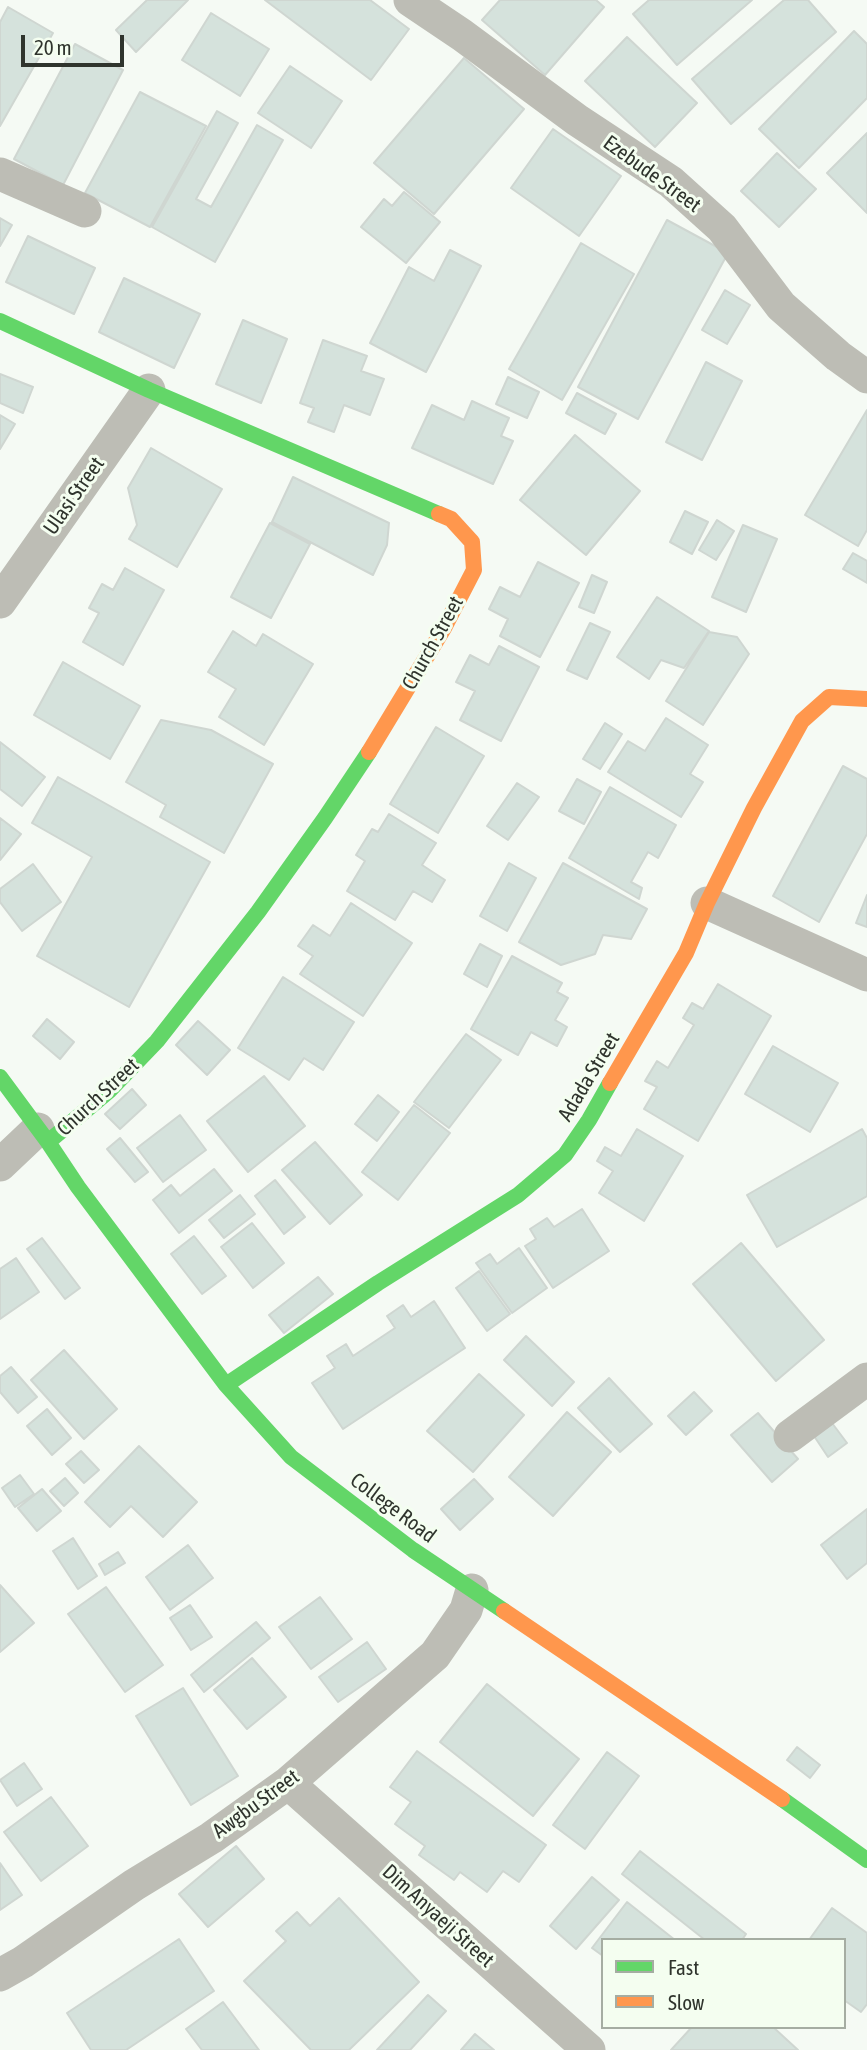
<!DOCTYPE html>
<style>
body{margin:0}
#map{position:relative;width:867px;height:2050px;overflow:hidden;background:#f5faf4;font-family:"Asap Condensed",sans-serif}
canvas{display:block}
.legend{position:absolute;left:601px;top:1938px;width:245px;height:91px;box-sizing:border-box;background:#f4fef0;border:2px solid #a5ada2;margin:0;padding:9px 12px;list-style:none;font-size:21px;color:#2f342d}
.legend li{display:flex;align-items:center;gap:14px;height:35px}
.legend b{width:35px;border:2px solid #a5ada2}
.scale{position:absolute;left:21px;top:35px;width:103px;height:32px;box-sizing:border-box;border:4px solid #2f342d;border-top:0;padding-left:9px;font-size:21px;line-height:24px;white-space:nowrap;color:#2f342d;-webkit-text-stroke:5px #f4fef0;paint-order:stroke}
</style>
<div id="map">
<canvas width="867" height="2050"></canvas>
<ul class="legend">
<li><b style="height:9px;background:#63d668"></b>Fast</li>
<li><b style="height:9px;background:#ff974d"></b>Slow</li>
</ul>
<div class="scale">20 m</div>
</div>
<script>
const ctx = document.querySelector('canvas').getContext('2d');
ctx.lineJoin = 'round';
function paint(path, color) {
  ctx.fillStyle = color;
  ctx.fill(path, 'evenodd');
}
function strokePath(path, color, width, dash) {
  ctx.strokeStyle = color;
  ctx.lineWidth = width;
  ctx.lineCap = dash ? 'butt' : 'round';
  ctx.setLineDash(dash || []);
  ctx.stroke(path);
}
function label(font, color, halo, rows, align = 'center') {
  ctx.font = font + ' "Asap Condensed",sans-serif';
  ctx.lineWidth = 6;
  ctx.setLineDash([]);
  ctx.textBaseline = 'middle';
  ctx.strokeStyle = halo;
  ctx.fillStyle = color;
  for (const [text, x, y, turn = 0] of rows) {
    ctx.save();
    ctx.translate(x, y);
    ctx.rotate((+turn || 0) * Math.PI / 180);
    ctx.textAlign = isNaN(turn) ? turn : align;
    if (halo) ctx.strokeText(text, 0, 0);
    ctx.fillText(text, 0, 0);
    ctx.restore();
  }
}
const building = new Path2D(`
 M 147,0 L 188,0 L 136,52 L 116,30 Z
 M 265,0 L 370,0 L 409,29 L 371,80 Z
 M 500,0 L 596,0 L 604,7 L 545,75 L 482,20 Z
 M 649,0 L 752,0 L 677,65 L 633,14 Z
 M 784,0 L 808,0 L 836,32 L 731,124 L 692,79 Z
 M 8,7 L 53,33 L 0,126 L 0,22 Z
 M 211,13 L 269,49 L 240,96 L 182,60 Z
 M 854,31 L 867,44 L 867,98 L 799,168 L 759,129 Z
 M 627,37 L 697,103 L 655,147 L 585,81 Z
 M 75,44 L 123,70 L 63,185 L 14,159 Z
 M 464,58 L 524,109 L 434,214 L 374,163 Z
 M 290,66 L 342,101 L 311,148 L 258,113 Z
 M 140,92 L 206,126 L 150,227 L 85,193 Z
 M 217,111 L 238,123 L 196,199 L 211,207 L 257,125 L 283,140 L 215,262 L 152,227 Z
 M 553,129 L 621,176 L 579,236 L 511,188 Z
 M 867,133 L 867,213 L 827,173 Z
 M 777,153 L 816,189 L 779,227 L 741,191 Z
 M 404,192 L 440,222 L 406,263 L 361,227 L 384,199 L 392,206 Z
 M 0,218 L 12,225 L 0,246 Z
 M 667,220 L 728,253 L 638,419 L 578,387 Z
 M 28,236 L 95,268 L 74,314 L 6,282 Z
 M 581,243 L 634,274 L 562,400 L 509,369 Z
 M 450,250 L 481,266 L 426,372 L 370,343 L 409,267 L 434,281 Z
 M 124,278 L 200,314 L 174,368 L 99,332 Z
 M 725,290 L 750,305 L 727,344 L 702,330 Z
 M 243,320 L 287,339 L 261,403 L 216,384 Z
 M 323,340 L 367,356 L 361,371 L 384,379 L 370,415 L 344,405 L 334,432 L 308,422 L 314,408 L 300,403 Z
 M 706,362 L 742,381 L 702,460 L 666,442 Z
 M 0,374 L 33,387 L 23,413 L 0,403 Z
 M 508,377 L 539,392 L 527,418 L 496,404 Z
 M 577,393 L 616,414 L 605,434 L 566,413 Z
 M 472,401 L 509,418 L 501,436 L 513,441 L 493,484 L 412,448 L 432,405 L 464,420 Z
 M 867,410 L 867,530 L 858,546 L 805,515 Z
 M 0,415 L 15,424 L 0,449 Z
 M 575,435 L 640,491 L 586,555 L 520,500 Z
 M 151,448 L 222,489 L 177,567 L 129,539 L 137,525 L 128,488 Z
 M 293,477 L 389,523 L 387,545 L 373,575 L 272,522 Z
 M 685,511 L 708,522 L 692,554 L 670,542 Z
 M 717,520 L 734,531 L 716,560 L 699,550 Z
 M 270,523 L 310,544 L 271,618 L 231,597 Z
 M 743,525 L 777,539 L 746,612 L 712,597 Z
 M 853,553 L 867,561 L 867,583 L 843,569 Z
 M 538,562 L 579,583 L 540,657 L 500,636 L 508,619 L 489,609 L 500,587 L 520,597 Z
 M 125,568 L 164,590 L 123,665 L 83,642 L 99,613 L 89,608 L 102,584 L 113,590 Z
 M 592,575 L 607,582 L 594,613 L 579,607 Z
 M 657,597 L 709,631 L 684,668 L 661,660 L 649,679 L 617,657 Z
 M 590,623 L 610,632 L 587,679 L 567,670 Z
 M 233,631 L 256,646 L 263,634 L 313,664 L 264,745 L 219,717 L 236,689 L 208,672 Z
 M 709,632 L 737,637 L 749,654 L 703,725 L 666,701 Z
 M 499,646 L 539,667 L 501,741 L 460,720 L 475,691 L 456,682 L 470,655 L 489,665 Z
 M 63,662 L 140,706 L 110,759 L 34,715 Z
 M 666,718 L 708,745 L 690,774 L 703,782 L 681,817 L 608,772 L 628,741 L 645,751 Z
 M 161,720 L 211,730 L 273,764 L 224,853 L 160,817 L 166,805 L 126,782 Z
 M 605,723 L 622,734 L 600,769 L 583,759 Z
 M 436,727 L 484,756 L 438,833 L 390,804 Z
 M 0,742 L 45,777 L 22,806 L 0,789 Z
 M 843,766 L 867,779 L 867,834 L 819,922 L 773,896 Z
 M 58,777 L 210,862 L 129,1007 L 37,956 L 92,857 L 32,823 Z
 M 577,779 L 601,792 L 584,824 L 559,811 Z
 M 517,783 L 539,797 L 508,840 L 487,826 Z
 M 610,787 L 676,825 L 658,858 L 648,852 L 631,882 L 642,888 L 639,899 L 569,858 Z
 M 389,814 L 436,843 L 422,865 L 445,880 L 432,902 L 413,891 L 395,920 L 347,891 L 365,861 L 356,855 L 372,829 L 378,832 Z
 M 0,818 L 21,834 L 0,860 Z
 M 509,863 L 536,878 L 507,931 L 480,916 Z
 M 563,863 L 647,909 L 631,939 L 603,935 L 595,954 L 561,965 L 519,942 Z
 M 33,864 L 61,902 L 22,931 L 0,902 L 0,889 Z
 M 867,895 L 867,927 L 856,923 Z
 M 351,903 L 412,943 L 363,1016 L 300,974 L 313,956 L 298,946 L 313,925 L 330,936 Z
 M 480,944 L 502,956 L 487,987 L 464,974 Z
 M 512,956 L 562,983 L 557,992 L 568,998 L 555,1020 L 567,1027 L 557,1046 L 531,1032 L 518,1055 L 471,1029 Z
 M 283,977 L 354,1022 L 323,1070 L 304,1058 L 289,1080 L 238,1048 Z
 M 718,984 L 771,1016 L 698,1141 L 644,1109 L 657,1087 L 645,1081 L 657,1061 L 668,1068 L 694,1025 L 683,1018 L 692,1003 L 703,1009 Z
 M 47,1019 L 74,1042 L 60,1059 L 33,1036 Z
 M 198,1021 L 230,1050 L 207,1075 L 176,1045 Z
 M 466,1034 L 501,1060 L 449,1128 L 414,1102 Z
 M 773,1046 L 838,1083 L 810,1132 L 745,1094 Z
 M 264,1076 L 305,1126 L 248,1172 L 207,1121 Z
 M 132,1089 L 146,1105 L 120,1129 L 105,1114 Z
 M 378,1095 L 399,1112 L 377,1141 L 355,1124 Z
 M 414,1105 L 450,1133 L 398,1200 L 362,1172 Z
 M 180,1115 L 206,1150 L 163,1182 L 137,1148 Z
 M 637,1129 L 683,1156 L 644,1221 L 599,1193 L 613,1171 L 597,1161 L 605,1147 L 621,1156 Z
 M 862,1129 L 867,1138 L 867,1196 L 777,1247 L 747,1195 Z
 M 120,1138 L 148,1172 L 135,1182 L 107,1149 Z
 M 315,1142 L 362,1195 L 330,1224 L 282,1170 Z
 M 214,1169 L 232,1191 L 179,1233 L 153,1200 L 171,1185 L 180,1196 Z
 M 275,1180 L 305,1217 L 284,1234 L 255,1196 Z
 M 240,1195 L 255,1214 L 224,1238 L 209,1220 Z
 M 582,1209 L 609,1251 L 553,1288 L 525,1246 L 536,1239 L 530,1229 L 547,1218 L 554,1227 Z
 M 252,1223 L 284,1263 L 253,1288 L 221,1247 Z
 M 194,1236 L 226,1276 L 202,1294 L 171,1254 Z
 M 42,1238 L 80,1288 L 65,1299 L 27,1249 Z
 M 741,1243 L 824,1340 L 776,1381 L 693,1284 Z
 M 519,1248 L 547,1288 L 512,1313 L 476,1263 L 490,1254 L 497,1264 Z
 M 16,1258 L 39,1292 L 0,1319 L 0,1269 Z
 M 479,1271 L 510,1314 L 487,1331 L 456,1288 Z
 M 318,1277 L 333,1294 L 284,1333 L 269,1315 Z
 M 434,1301 L 465,1348 L 343,1429 L 312,1383 L 335,1368 L 327,1356 L 346,1344 L 353,1356 L 395,1328 L 387,1316 L 403,1305 L 411,1317 Z
 M 526,1336 L 574,1382 L 552,1406 L 504,1360 Z
 M 64,1350 L 117,1409 L 84,1439 L 31,1380 Z
 M 11,1367 L 37,1397 L 18,1413 L 0,1392 L 0,1376 Z
 M 479,1374 L 524,1415 L 473,1472 L 427,1431 Z
 M 609,1378 L 652,1424 L 620,1452 L 578,1408 Z
 M 694,1392 L 712,1411 L 686,1435 L 668,1416 Z
 M 47,1409 L 71,1438 L 52,1455 L 27,1426 Z
 M 567,1412 L 611,1452 L 553,1516 L 509,1477 Z
 M 758,1413 L 798,1459 L 772,1482 L 731,1435 Z
 M 832,1423 L 847,1443 L 828,1457 L 814,1436 Z
 M 139,1446 L 197,1502 L 163,1537 L 131,1506 L 110,1527 L 85,1502 Z
 M 81,1451 L 99,1470 L 84,1483 L 66,1464 Z
 M 20,1475 L 34,1494 L 15,1507 L 2,1488 Z
 M 65,1478 L 78,1493 L 64,1506 L 50,1491 Z
 M 474,1479 L 493,1499 L 460,1530 L 441,1509 Z
 M 42,1489 L 61,1511 L 37,1531 L 18,1508 Z
 M 867,1509 L 867,1563 L 847,1579 L 821,1545 Z
 M 73,1538 L 97,1576 L 78,1589 L 53,1551 Z
 M 188,1545 L 213,1578 L 170,1610 L 146,1577 Z
 M 118,1552 L 125,1563 L 105,1575 L 99,1564 Z
 M 0,1585 L 34,1623 L 0,1652 Z
 M 106,1587 L 163,1665 L 125,1692 L 68,1614 Z
 M 320,1597 L 352,1639 L 311,1669 L 279,1627 Z
 M 190,1605 L 212,1637 L 191,1650 L 170,1618 Z
 M 256,1622 L 270,1638 L 204,1692 L 191,1675 Z
 M 367,1642 L 386,1669 L 338,1702 L 319,1677 Z
 M 252,1658 L 286,1697 L 247,1729 L 214,1690 Z
 M 487,1684 L 579,1759 L 533,1816 L 440,1742 Z
 M 183,1688 L 238,1776 L 191,1805 L 136,1716 Z
 M 797,1747 L 820,1765 L 810,1778 L 787,1760 Z
 M 417,1751 L 546,1845 L 519,1882 L 503,1871 L 487,1892 L 460,1872 L 454,1880 L 419,1855 L 425,1846 L 395,1824 L 411,1802 L 390,1787 Z
 M 607,1752 L 639,1776 L 585,1849 L 553,1825 Z
 M 24,1763 L 42,1789 L 17,1806 L 0,1780 Z
 M 51,1797 L 88,1846 L 41,1881 L 4,1832 Z
 M 236,1846 L 264,1879 L 208,1927 L 179,1894 Z
 M 640,1851 L 746,1934 L 742,1940 L 705,1940 L 622,1874 Z
 M 0,1863 L 22,1895 L 0,1910 Z
 M 592,1877 L 619,1900 L 576,1949 L 550,1926 Z
 M 339,1898 L 419,1982 L 349,2050 L 311,2050 L 244,1981 L 286,1941 L 276,1931 L 297,1912 L 310,1926 Z
 M 627,1902 L 675,1940 L 603,1940 L 603,1956 L 592,1948 Z
 M 832,1908 L 867,1933 L 867,2004 L 861,2012 L 844,2000 L 844,1940 L 809,1940 Z
 M 179,1939 L 214,1991 L 126,2050 L 91,2050 L 67,2013 Z
 M 428,1995 L 446,2011 L 410,2050 L 377,2050 Z
 M 223,2002 L 259,2050 L 202,2050 L 186,2029 Z
 M 692,2027 L 773,2027 L 798,2050 L 671,2050 Z
 M 475,2034 L 494,2050 L 461,2050 Z`);
const street = new Path2D(`
 M 410,0 L 462,35 L 577,120 L 671,182 L 722,228 L 781,306 L 838,356 L 867,377
 M 0,174 L 85,211
 M 0,602 L 149,390
 M 707,903 L 867,975
 M 0,1165 L 38,1129
 M 790,1436 L 867,1379
 M 288,1783 L 589,2050
 M 0,1975 L 23,1962 L 134,1885 L 211,1838 L 288,1783 L 435,1655 L 466,1610 L 472,1590`);
const fast = new Path2D(`
 M 0,321 L 149,390 L 439,514
 M 0,1077 L 48,1142 L 78,1187 L 226,1385 L 291,1457 L 413,1550 L 504,1611
 M 48,1142 L 110,1090 L 157,1041 L 258,912 L 325,818 L 369,752
 M 226,1385 L 378,1283 L 518,1195 L 565,1155 L 589,1120 L 610,1083
 M 782,1799 L 867,1860`);
const slow = new Path2D(`
 M 369,752 L 444,628 L 474,570 L 472,542 L 451,519 L 439,514
 M 610,1083 L 686,953 L 707,903 L 754,808 L 802,721 L 829,697 L 867,699
 M 504,1611 L 782,1799`);
const streetNames = [
 ["Ezebude Street",652,174,36],
 ["Ulasi Street",74,496,-55],
 ["Church Street",433,643,-61],
 ["Adada Street",589,1077,-59],
 ["Church Street",98,1097,-43],
 ["College Road",393,1508,37],
 ["Awgbu Street",256,1804,-36],
 ["Dim Anyaeji Street",438,1916,42]
];
paint(building, '#d5e2dc');
strokePath(building, '#cfd6d1', 2);
strokePath(street, '#bdbdb5', 33);
strokePath(fast, '#63d668', 16);
strokePath(slow, '#ff974d', 16);
label('21px', '#2f342d', '#f4fef0', streetNames);
</script>
